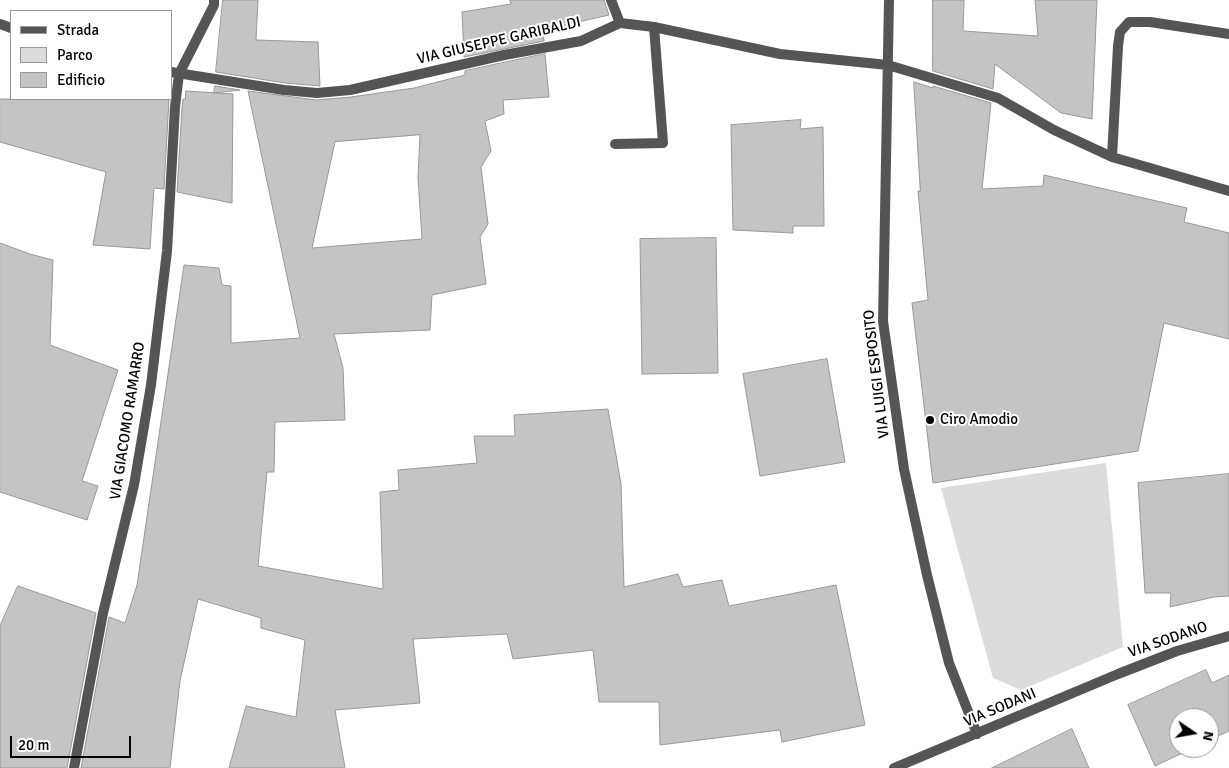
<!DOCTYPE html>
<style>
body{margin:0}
#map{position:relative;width:1229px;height:768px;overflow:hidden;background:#fff;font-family:Signika,sans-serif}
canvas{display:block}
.legend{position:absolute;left:10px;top:10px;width:162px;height:90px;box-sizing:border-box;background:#fff;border:1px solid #999;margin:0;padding:6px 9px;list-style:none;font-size:15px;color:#000}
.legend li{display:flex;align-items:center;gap:10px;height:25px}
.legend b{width:25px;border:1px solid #999}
.north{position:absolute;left:1169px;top:708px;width:50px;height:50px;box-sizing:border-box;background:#fff;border:1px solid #999;border-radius:50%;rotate:102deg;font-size:14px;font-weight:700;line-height:20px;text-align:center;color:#000}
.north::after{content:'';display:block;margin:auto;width:18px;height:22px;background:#000;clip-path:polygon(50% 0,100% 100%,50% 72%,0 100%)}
.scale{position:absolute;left:10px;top:736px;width:121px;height:22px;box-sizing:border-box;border:2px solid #000;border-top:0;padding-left:6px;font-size:15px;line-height:18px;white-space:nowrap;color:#000;-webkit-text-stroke:4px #fff;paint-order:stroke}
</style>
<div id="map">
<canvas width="1229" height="768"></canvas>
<ul class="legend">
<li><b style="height:6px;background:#555"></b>Strada</li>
<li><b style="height:14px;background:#dcdcdc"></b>Parco</li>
<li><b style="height:14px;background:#c4c4c4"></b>Edificio</li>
</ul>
<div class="north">N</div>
<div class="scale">20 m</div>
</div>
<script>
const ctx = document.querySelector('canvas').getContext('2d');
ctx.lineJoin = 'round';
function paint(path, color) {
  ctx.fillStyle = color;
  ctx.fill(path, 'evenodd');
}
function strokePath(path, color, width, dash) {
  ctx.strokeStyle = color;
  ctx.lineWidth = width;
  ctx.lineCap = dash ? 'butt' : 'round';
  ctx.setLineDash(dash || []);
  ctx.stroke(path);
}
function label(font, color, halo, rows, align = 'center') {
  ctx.font = font + ' Signika,sans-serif';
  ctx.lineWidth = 4;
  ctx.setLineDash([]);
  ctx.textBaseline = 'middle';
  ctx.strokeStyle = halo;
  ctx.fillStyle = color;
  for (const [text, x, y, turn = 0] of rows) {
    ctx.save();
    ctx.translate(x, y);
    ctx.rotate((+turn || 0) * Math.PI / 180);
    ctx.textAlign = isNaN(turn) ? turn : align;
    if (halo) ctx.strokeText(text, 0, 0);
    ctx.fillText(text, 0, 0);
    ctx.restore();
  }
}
const green = new Path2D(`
 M 1106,463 L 1123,647 L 1021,690 L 993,678 L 941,488 Z`);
const building = new Path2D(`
 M 223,0 L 258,0 L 256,40 L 318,42 L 320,86 L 285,83 L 216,72 Z
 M 510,0 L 604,0 L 609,15 L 543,30 L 544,41 L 464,57 L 462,12 L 511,4 Z
 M 933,0 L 964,0 L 963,31 L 1038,36 L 1035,0 L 1097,0 L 1092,119 L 1061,113 L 995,64 L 993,89 L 933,71 Z
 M 545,54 L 549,97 L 503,100 L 504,114 L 485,121 L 491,151 L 481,167 L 488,224 L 480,237 L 486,284 L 432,295 L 430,330 L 334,334 L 343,368 L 345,420 L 275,422 L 274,472 L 267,472 L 258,566 L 383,589 L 380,492 L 399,490 L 398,470 L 477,463 L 474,436 L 515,436 L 514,415 L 608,409 L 621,484 L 624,587 L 678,574 L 683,587 L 722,580 L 729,606 L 836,585 L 865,725 L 782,742 L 780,730 L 660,745 L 659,702 L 599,702 L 593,650 L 513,659 L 507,634 L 413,639 L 420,703 L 335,710 L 345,768 L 229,768 L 246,706 L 296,717 L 305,640 L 261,628 L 261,618 L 198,599 L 180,681 L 170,768 L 81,768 L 109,617 L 125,623 L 137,585 L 184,265 L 219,268 L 222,285 L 231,286 L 231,343 L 300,338 L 248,91 L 316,100 L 351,97 L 414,88 L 465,75 L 465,71 ZM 420,135 L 418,178 L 422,239 L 312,248 L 335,142 Z
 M 914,82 L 933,88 L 933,86 L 991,103 L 982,189 L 1043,186 L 1044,175 L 1187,208 L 1184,222 L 1229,233 L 1229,339 L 1164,323 L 1138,451 L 933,483 L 912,303 L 928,300 L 918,191 L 920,191 Z
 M 215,86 L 240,90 L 214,93 Z
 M 186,91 L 233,94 L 232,203 L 177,192 L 182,108 L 183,99 L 185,99 Z
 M 0,99 L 169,99 L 164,189 L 154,188 L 150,249 L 93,245 L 106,172 L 0,142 Z
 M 801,120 L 800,129 L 823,127 L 824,226 L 793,226 L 793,233 L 733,230 L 731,125 Z
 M 716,238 L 718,373 L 642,374 L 640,239 Z
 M 0,243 L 30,254 L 53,260 L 50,345 L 118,370 L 82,481 L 98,486 L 87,520 L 0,492 Z
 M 827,359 L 845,462 L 760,476 L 743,374 Z
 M 1229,474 L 1229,596 L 1214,597 L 1170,607 L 1171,593 L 1145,593 L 1138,483 Z
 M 18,586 L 96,613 L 67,768 L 0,768 L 0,626 Z
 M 1206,670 L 1212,683 L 1229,675 L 1229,731 L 1209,740 L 1209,718 L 1179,718 L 1179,748 L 1193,748 L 1155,766 L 1128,705 Z
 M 1072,729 L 1089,768 L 992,768 Z`);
const service = new Path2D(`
 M 615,144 L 663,143 L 654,27`);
const minor = new Path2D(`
 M 611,0 L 620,23
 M 889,0 L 883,321 L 904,469 L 927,575 L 949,663 L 977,734
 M 0,24 L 11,28
 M 171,72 L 284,90 L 317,93 L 350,90 L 504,55 L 581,41 L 620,23 L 654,27 L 780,54 L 888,65 L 998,98 L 1054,130 L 1112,157 L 1229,191
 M 1112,157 L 1118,46 L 1120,32 L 1129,22 L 1150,22 L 1229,34
 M 74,768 L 103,613 L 134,485 L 151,385 L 167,251 L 175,107 L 179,74 L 214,5 L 214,0
 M 894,768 L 1118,674 L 1177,651 L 1229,636`);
const markers = [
 [930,420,5,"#000"]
];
const streetNames = [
 ["VIA GIUSEPPE GARIBALDI",499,41,-13],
 ["VIA LUIGI ESPOSITO",877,374,-97],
 ["VIA GIACOMO RAMARRO",128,421,-81],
 ["VIA SODANO",1168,640,-19],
 ["VIA SODANI",1000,708,-23]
];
const poiNames = [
 ["Ciro Amodio",940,420]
];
paint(green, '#dcdcdc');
paint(building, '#c4c4c4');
strokePath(building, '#999', 1);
strokePath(service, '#555', 10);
strokePath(minor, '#555', 10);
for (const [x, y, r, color] of markers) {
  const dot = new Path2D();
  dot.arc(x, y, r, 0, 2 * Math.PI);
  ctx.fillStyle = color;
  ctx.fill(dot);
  strokePath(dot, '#fff', 2);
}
label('15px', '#000', '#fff', streetNames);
label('15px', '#000', '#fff', poiNames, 'left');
</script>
